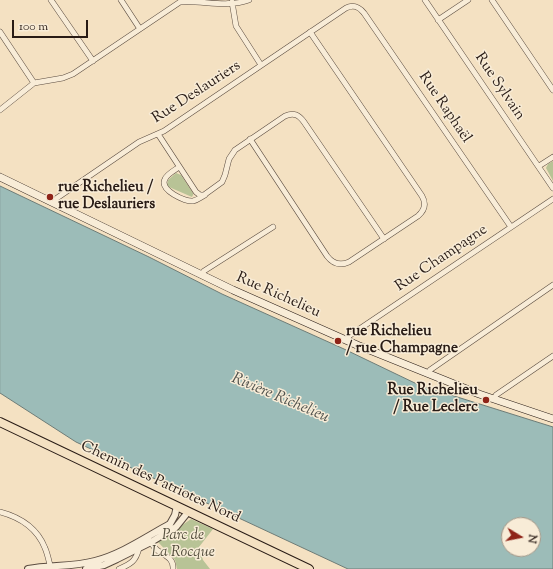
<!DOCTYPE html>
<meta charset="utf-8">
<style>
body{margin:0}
#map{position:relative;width:553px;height:569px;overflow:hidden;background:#f4e1c2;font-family:"Sorts Mill Goudy",serif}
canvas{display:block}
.north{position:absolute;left:501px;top:517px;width:40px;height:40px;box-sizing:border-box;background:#f8ecd7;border:1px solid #a59889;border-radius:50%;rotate:100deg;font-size:11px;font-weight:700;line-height:16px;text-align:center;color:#281b15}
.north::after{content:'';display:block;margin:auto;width:14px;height:18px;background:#8f2418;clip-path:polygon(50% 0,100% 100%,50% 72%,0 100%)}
.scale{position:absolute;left:12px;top:20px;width:76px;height:18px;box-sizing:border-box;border:2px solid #281b15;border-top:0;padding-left:5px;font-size:12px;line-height:14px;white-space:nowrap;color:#281b15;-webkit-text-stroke:3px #f8ecd7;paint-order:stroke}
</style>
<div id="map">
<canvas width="553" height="569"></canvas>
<div class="north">N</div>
<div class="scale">100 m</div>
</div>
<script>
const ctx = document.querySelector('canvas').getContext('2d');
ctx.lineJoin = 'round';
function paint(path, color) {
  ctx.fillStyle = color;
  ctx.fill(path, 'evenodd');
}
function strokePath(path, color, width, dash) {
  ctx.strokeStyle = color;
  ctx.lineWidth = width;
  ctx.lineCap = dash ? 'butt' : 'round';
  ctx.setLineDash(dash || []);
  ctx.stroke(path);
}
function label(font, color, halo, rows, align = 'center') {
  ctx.font = font + ' "Sorts Mill Goudy",serif';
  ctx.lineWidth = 3;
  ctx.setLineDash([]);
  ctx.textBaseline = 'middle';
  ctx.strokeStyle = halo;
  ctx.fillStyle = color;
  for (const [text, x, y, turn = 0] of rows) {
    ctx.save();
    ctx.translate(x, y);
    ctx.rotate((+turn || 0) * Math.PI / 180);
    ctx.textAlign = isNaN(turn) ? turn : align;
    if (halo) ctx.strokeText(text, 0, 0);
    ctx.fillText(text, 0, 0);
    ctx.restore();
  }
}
const green = new Path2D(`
 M 553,161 L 553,181 L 546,168 L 548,164 Z
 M 176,173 L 181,175 L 193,193 L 193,195 L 192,197 L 169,187 L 167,185 L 168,180 Z
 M 191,519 L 213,529 L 199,547 L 203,560 L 210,569 L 177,569 L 175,560 L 158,542 Z`);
const water = new Path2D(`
 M 0,186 L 149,257 L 222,294 L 344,349 L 419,385 L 553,427 L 553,569 L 348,569 L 76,442 L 0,393 ZM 509,525 L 533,525 L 533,549 L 509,549 Z`);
const minor = new Path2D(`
 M 51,0 L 93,61
 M 121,0 L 140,29
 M 425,0 L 553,188
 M 492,0 L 553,90
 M 232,2 L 236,26 L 261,65
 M 438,20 L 468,0
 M 0,32 L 34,83
 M 0,110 L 34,83 L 63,78 L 73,74 L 180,2 C 202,0 227,8 249,0
 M 158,134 L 196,192 L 200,195 L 204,195 L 222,182 L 225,175 L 229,159 L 235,150 L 285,116 C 294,112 299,115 304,122 L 384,239
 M 250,139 L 327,256 C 333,264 340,266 349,262 L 418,216 C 425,210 426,203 422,196 L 310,32
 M 539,166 L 553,157
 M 179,167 C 175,170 167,174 165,179 C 159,190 185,202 193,201 C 198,200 201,197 205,195
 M 54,202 L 57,198 L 139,142 L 164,131 L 346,8 C 354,4 359,7 364,13 L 511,227
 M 201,275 L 204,271 L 273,227
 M 347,341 L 349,336 L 553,199
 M 428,374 L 430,370 L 553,285
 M 494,399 L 496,395 L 553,356
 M 0,512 C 19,517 37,528 45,548 C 48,555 49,562 51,569
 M 147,537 C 150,541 153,546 157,550 C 165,556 174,558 173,569
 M 119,569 C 131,564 136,561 139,548`);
const tertiary = new Path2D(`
 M 28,569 C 50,565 73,567 95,561 C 122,554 146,537 170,524 L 175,515 L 177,506
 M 86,569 L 104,565 L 117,559 L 151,542 L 176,527 L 188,512`);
const secondary = new Path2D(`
 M 0,177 L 233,290 L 357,345 L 479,394 L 553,419`);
const primary = new Path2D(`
 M 0,422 L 309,569`);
const markers = [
 [50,197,4,"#8f2418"],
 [338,341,4,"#8f2418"],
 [486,400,4,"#8f2418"]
];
const streetNames = [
 ["Rue Sylvain",499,87,56],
 ["Rue Deslauriers",197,93,-33],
 ["Rue Raphaël",444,108,56],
 ["Rue Champagne",442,259,-34],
 ["Rue Richelieu",278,296,24],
 ["Chemin des Patriotes Nord",160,483,25]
];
const poiNames = [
 ["rue Richelieu /",58,188],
 ["rue Deslauriers",58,205],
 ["rue Richelieu",346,332],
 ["/ rue Champagne",346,349],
 ["Rue Richelieu",478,391,"right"],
 ["/ Rue Leclerc",478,408,"right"]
];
const parkNames = [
 ["Parc de",183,536],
 ["La Rocque",183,553]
];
const waterNames = [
 ["Rivière Richelieu",280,399,23]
];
paint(green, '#b8c396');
paint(water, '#9cbcb8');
strokePath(water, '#6e7c77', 1);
strokePath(minor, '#5b4c40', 6);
strokePath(tertiary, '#5b4c40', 8);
strokePath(secondary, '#281b15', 8);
strokePath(primary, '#281b15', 10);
strokePath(minor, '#f8ecd7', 5);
strokePath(tertiary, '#f8ecd7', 6);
strokePath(secondary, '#f8ecd7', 7);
strokePath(primary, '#f4e1c2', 8);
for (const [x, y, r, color] of markers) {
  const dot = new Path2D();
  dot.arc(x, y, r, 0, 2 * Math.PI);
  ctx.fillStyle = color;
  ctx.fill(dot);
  strokePath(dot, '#f8ecd7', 1.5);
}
label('15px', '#281b15', '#f8ecd7', streetNames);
label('bold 15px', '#281b15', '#f8ecd7', poiNames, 'left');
label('italic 15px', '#534d3c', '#f8ecd7', parkNames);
label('italic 16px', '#51534e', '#f8ecd7', waterNames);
</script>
